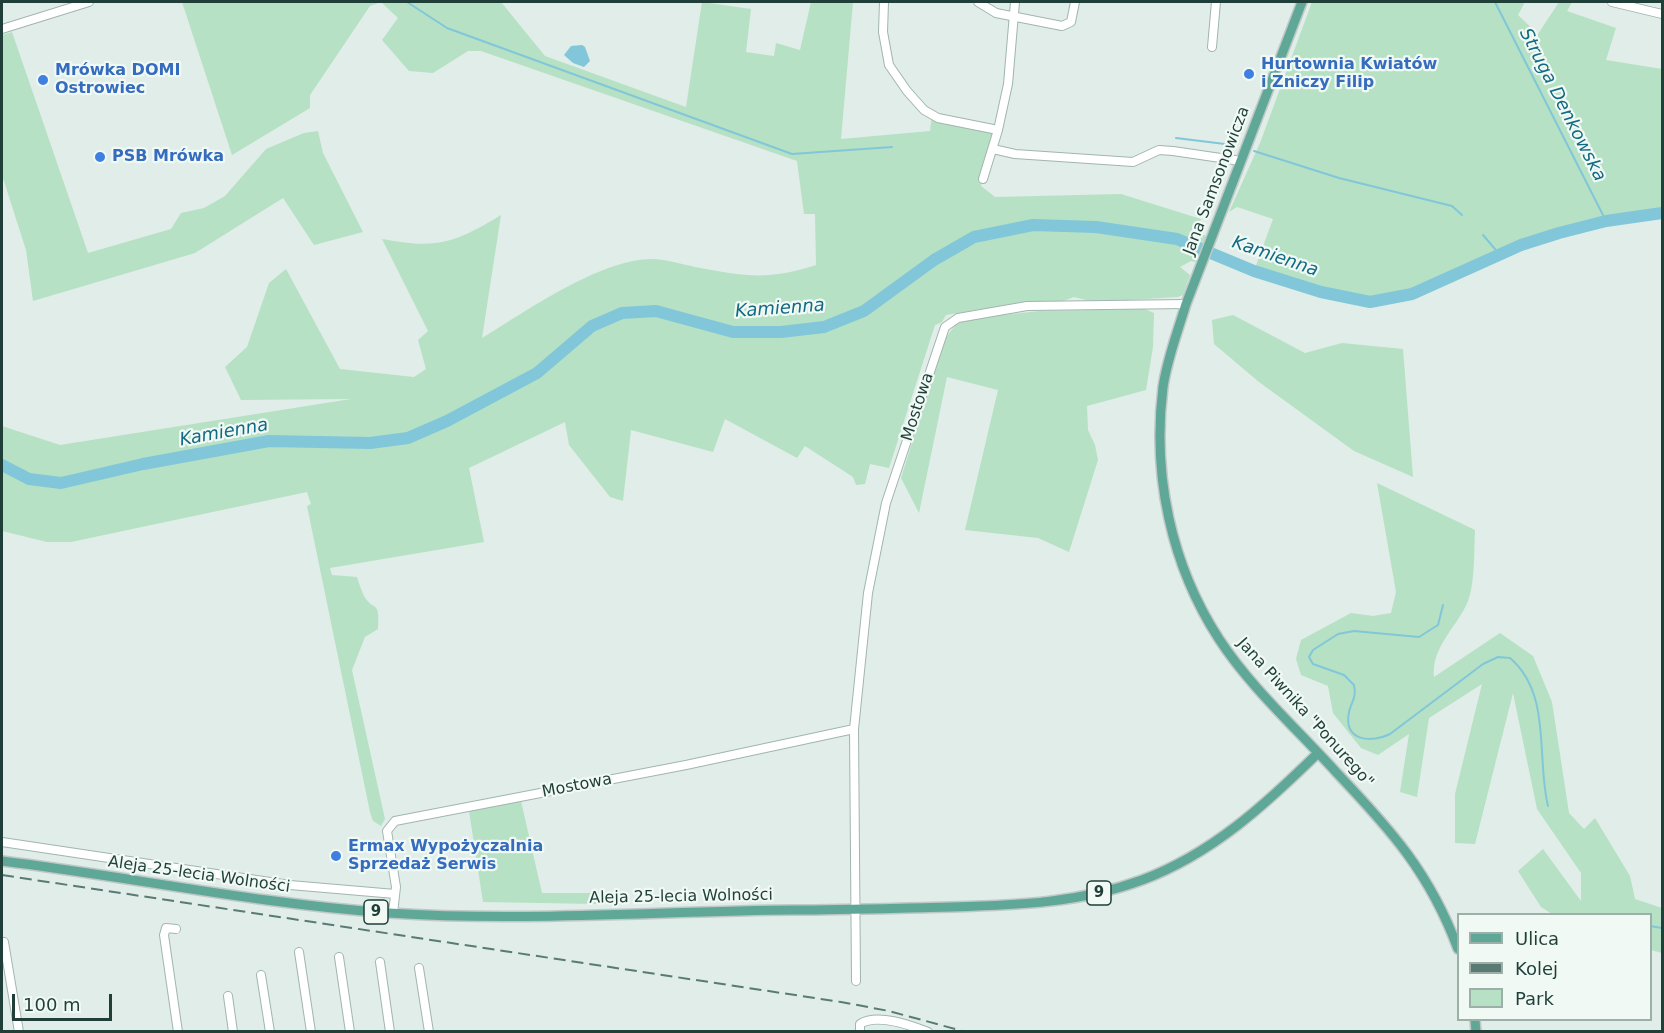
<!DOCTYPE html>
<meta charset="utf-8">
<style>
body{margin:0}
#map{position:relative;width:1664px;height:1033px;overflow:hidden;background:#e0ede8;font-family:"DejaVu Sans",sans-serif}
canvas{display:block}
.frame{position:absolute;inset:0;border:3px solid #1f3f38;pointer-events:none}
.legend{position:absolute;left:1457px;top:913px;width:195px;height:108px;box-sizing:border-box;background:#f1f9f5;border:2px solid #9dafa9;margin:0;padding:8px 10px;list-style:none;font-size:18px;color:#1f3f38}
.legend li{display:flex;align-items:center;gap:12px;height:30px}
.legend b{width:30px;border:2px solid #9dafa9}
.scale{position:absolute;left:12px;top:994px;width:100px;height:27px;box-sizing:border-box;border:3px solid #1f3f38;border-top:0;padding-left:8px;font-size:18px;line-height:21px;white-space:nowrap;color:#1f3f38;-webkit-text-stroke:4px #f1f9f5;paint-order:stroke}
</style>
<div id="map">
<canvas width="1664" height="1033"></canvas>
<div class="frame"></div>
<ul class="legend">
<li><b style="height:8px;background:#5fa898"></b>Ulica</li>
<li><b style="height:8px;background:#597b73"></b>Kolej</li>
<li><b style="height:16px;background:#b6e1c4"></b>Park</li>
</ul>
<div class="scale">100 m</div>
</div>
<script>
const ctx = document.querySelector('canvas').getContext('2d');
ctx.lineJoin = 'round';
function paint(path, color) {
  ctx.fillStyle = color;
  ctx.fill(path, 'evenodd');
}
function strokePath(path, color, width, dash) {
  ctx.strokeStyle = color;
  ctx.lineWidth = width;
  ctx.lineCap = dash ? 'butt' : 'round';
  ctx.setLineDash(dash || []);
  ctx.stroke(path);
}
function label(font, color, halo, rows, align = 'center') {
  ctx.font = font + ' "DejaVu Sans",sans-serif';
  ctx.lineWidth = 4.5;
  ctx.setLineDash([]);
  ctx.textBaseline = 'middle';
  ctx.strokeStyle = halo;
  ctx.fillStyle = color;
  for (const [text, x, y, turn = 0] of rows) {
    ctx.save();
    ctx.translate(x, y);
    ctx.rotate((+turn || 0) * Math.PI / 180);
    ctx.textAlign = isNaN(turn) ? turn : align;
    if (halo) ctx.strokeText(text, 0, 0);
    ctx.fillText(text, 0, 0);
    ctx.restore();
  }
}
const green = new Path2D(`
 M 182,2 L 381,2 L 370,6 L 310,95 L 310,108 L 232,155 Z
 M 381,2 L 501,2 L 545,56 L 686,107 L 702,2 L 751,9 L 746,52 L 774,56 L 776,43 L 800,50 L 811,2 L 853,2 L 841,139 L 930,131 L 932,115 L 998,130 L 981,186 L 995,197 L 1121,194 L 1201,219 L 1196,232 L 1206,236 L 1195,262 L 1191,261 L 1180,267 L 1190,275 L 1183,295 L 1178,297 L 1094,302 L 1074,297 L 1063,301 L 1019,303 L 946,315 L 942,322 L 935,325 L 889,468 L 870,464 L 865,484 L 856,485 L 853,477 L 805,446 L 797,458 L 725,419 L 713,452 L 631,430 L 623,501 L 610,497 L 569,445 L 565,422 L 469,468 L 484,542 L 330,568 L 332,575 L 357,577 C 359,583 361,590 364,596 C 374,613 380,598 378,629 L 365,637 L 352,670 L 385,819 L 381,826 L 373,821 L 370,812 L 307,506 L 311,504 L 307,492 L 71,542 L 47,542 L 2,531 L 2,426 L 60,445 L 351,399 L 241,400 L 225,367 L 247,347 L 269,283 L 286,269 L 340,369 L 414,377 L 426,369 L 418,340 L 428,331 L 382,239 C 437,249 453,244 501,215 L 482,338 C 527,311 601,258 654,259 C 668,260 682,264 695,267 C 743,276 768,281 816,265 L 815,214 L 804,214 L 797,161 L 481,51 L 468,51 L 433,73 L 409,71 L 382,40 L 398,18 Z
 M 1312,2 L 1525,2 L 1518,15 L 1538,34 L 1559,2 L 1572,2 L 1567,11 L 1616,28 L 1606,60 L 1662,69 L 1662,213 C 1615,220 1566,227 1521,246 C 1483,262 1407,305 1368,301 C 1329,298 1291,283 1254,271 L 1273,219 L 1237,207 L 1229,212 L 1260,143 Z
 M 12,32 L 88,253 L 171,229 L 181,213 L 204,208 L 225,196 L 266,149 L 304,133 L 318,131 L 323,153 L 363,232 L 314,245 L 283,198 L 195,253 L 33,301 L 26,250 L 2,175 L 2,35 Z
 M 1145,309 L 1154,313 L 1153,347 L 1146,390 L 1087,406 L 1088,430 L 1095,445 L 1098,460 L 1069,552 L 1038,538 L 965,530 L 998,390 L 947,377 L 919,513 L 901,478 L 944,340 L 956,324 L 973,318 L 1040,311 Z
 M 1233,315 L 1305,353 L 1342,343 L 1403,349 L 1413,477 L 1354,451 L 1259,382 L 1214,344 L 1212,320 Z
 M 1377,483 L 1475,530 C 1474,550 1475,583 1468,601 C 1458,626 1431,647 1434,677 L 1500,633 L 1533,656 L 1552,702 L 1569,813 L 1584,829 L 1595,818 L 1630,876 L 1635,899 L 1662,908 L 1662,953 L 1651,950 L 1650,914 L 1552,914 L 1541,907 L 1518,871 L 1543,849 L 1581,901 L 1581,873 L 1537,809 L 1513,693 L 1475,844 L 1455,843 L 1455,794 L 1482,684 L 1429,718 L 1417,797 L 1400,792 L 1409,734 L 1378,755 L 1361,748 L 1333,713 L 1328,686 L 1301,675 L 1296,659 L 1301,640 L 1351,613 L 1373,616 L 1391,613 L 1396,592 Z
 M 521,801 L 542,893 L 595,893 L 597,904 L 483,902 L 469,811 Z`);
const water = new Path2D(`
 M 582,45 L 585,47 L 590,61 L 584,67 L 573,63 L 564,55 L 571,46 Z`);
const stream = new Path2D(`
 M 407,2 L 447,28 L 792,154 L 892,147
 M 1495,2 L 1606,221
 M 1176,138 L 1233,145
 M 1254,151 L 1339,178 L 1452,206 L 1462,215
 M 1483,235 L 1501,256
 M 1443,605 L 1438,625 L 1419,637 L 1354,631 L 1338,634 L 1313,650 L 1309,657 L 1313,664 L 1344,675 L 1354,685 C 1357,698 1351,702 1349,712 C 1343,742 1372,743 1390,734 L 1483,664 L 1498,657 L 1510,658 C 1552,694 1536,757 1548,806
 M 1650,926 L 1662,928`);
const river = new Path2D(`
 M 2,465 L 29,479 L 61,483 L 143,464 L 269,441 L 370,443 L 408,438 L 447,421 L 537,373 L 592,326 L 622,313 L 656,311 L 733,332 L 781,332 L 824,327 L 864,311 L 934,260 L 974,237 L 1033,225 L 1096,227 L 1177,239 L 1254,271 L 1321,292 L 1370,302 L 1412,294 L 1521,245 L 1559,233 L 1606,221 L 1662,213`);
const minor = new Path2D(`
 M 884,2 L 883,32 L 889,65 L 907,91 L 924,110 L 938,118 L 998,130
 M 978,2 L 996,13 L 1062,26 L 1071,22 L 1075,2
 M 1612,2 L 1662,14
 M 2,29 L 89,2
 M 1212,47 L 1216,2
 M 993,149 L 1015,154 L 1133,162 L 1159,150 L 1173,151 L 1241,161
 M 983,179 L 998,130 L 1008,84 L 1015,2
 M 2,842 L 290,885 L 395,894
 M 393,913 L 396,887 L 387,831 L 395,821 L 686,765 L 854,729
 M 176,929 L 166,928 L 164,935 L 178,1032
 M 4,942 L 19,1032
 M 299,952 L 311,1032
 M 339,957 L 350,1032
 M 380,962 L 390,1032
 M 419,968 L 429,1032
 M 261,975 L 270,1032
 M 856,981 L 854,729 L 868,593 L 886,503 L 945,327 L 958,318 L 1027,306 L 1186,304
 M 228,996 L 233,1032
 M 860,1032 L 860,1024 C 877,1013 910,1025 928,1032`);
const major = new Path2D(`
 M 1302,2 L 1186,304 C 1178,331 1167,359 1163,387 C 1152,475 1171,565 1219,639 C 1251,688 1297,729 1336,772 C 1391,830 1430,873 1458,949
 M 2,861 C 131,877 259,904 389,913 C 524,922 660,911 795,910 C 847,910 900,908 952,907 C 1017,905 1080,903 1142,880 C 1212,854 1266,804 1318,753
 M 1475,1020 L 1476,1032`);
const rail = new Path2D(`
 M 2,875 L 841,1002 L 889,1011 L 966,1032`);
const markers = [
 [1249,74,6,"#3f7fe0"],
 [43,80,6,"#3f7fe0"],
 [100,157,6,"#3f7fe0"],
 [336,856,6,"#3f7fe0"]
];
const shields = [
 [1099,893,24],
 [376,912,24]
];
const shieldNames = [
 ["9",1099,893],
 ["9",376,912]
];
const shopNames = [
 ["Hurtownia Kwiatów",1261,65],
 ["i Zniczy Filip",1261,83],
 ["Mrówka DOMI",55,71],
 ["Ostrowiec",55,89],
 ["PSB Mrówka",112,157],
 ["Ermax Wypożyczalnia",348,847],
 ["Sprzedaż Serwis",348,865]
];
const streetNames = [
 ["Jana Samsonowicza",1217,181,-69],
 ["Mostowa",918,407,-72],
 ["Jana Piwnika \"Ponurego\"",1305,713,48],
 ["Mostowa",577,786,-11],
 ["Aleja 25-lecia Wolności",199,875,8],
 ["Aleja 25-lecia Wolności",681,897,-1]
];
const waterNames = [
 ["Struga Denkowska",1562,105,63],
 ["Kamienna",1275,257,19],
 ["Kamienna",780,309,-4],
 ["Kamienna",224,433,-10]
];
paint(green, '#b6e1c4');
paint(water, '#81c7d9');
strokePath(stream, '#81c7d9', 2);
strokePath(river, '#81c7d9', 12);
strokePath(minor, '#a2b5b0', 10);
strokePath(major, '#c0c9c7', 12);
strokePath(minor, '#fff', 8);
strokePath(major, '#5fa898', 9);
strokePath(rail, '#597b73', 2, [12, 6]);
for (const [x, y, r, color] of markers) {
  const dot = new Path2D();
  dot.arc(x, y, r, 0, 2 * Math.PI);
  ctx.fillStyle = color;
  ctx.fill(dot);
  strokePath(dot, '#f1f9f5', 2);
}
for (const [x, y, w] of shields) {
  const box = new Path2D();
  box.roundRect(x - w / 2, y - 12, w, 24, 4.5);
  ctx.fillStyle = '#f1f9f5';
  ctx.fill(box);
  strokePath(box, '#1f3f38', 1.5);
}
label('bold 15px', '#1f3f38', null, shieldNames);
label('bold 16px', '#366cbe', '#f1f9f5', shopNames, 'left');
label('16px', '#1f3f38', '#f1f9f5', streetNames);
label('italic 18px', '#126b82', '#f1f9f5', waterNames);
</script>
